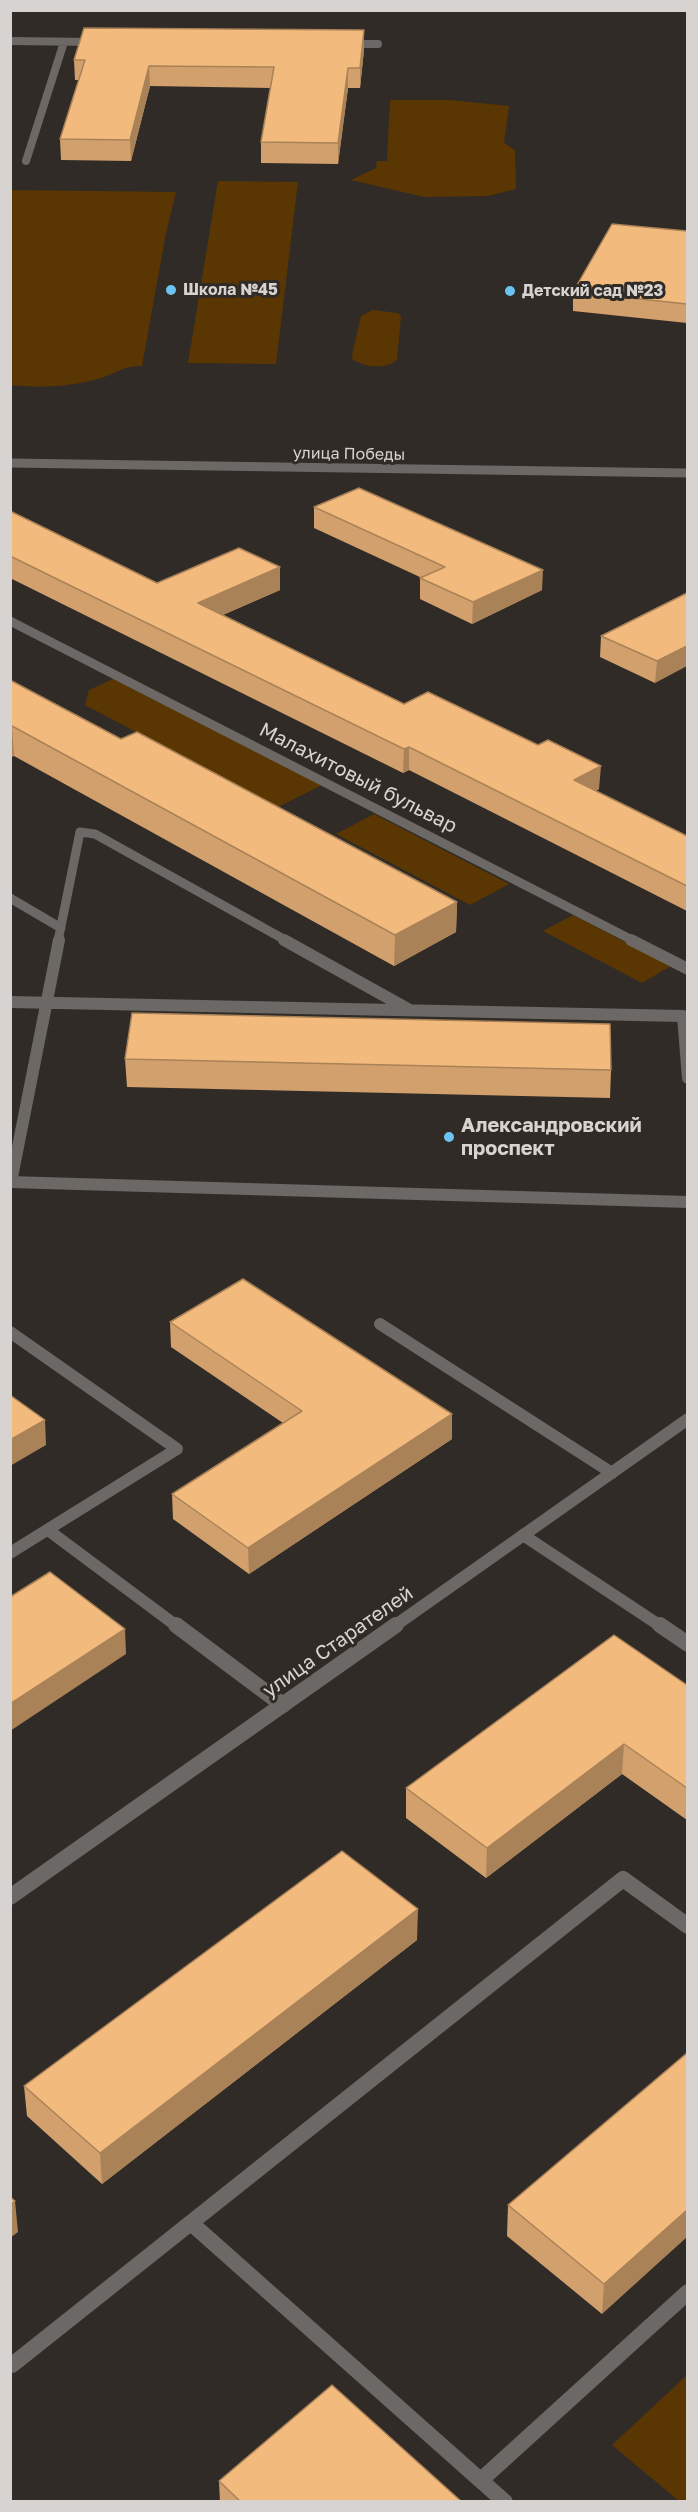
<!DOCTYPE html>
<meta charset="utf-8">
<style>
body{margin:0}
#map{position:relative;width:698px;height:2512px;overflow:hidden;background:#302b26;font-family:"Golos Text",sans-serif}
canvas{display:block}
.frame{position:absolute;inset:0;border:12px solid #d7d3d0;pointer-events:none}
</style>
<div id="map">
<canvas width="698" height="2512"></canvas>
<div class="frame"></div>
</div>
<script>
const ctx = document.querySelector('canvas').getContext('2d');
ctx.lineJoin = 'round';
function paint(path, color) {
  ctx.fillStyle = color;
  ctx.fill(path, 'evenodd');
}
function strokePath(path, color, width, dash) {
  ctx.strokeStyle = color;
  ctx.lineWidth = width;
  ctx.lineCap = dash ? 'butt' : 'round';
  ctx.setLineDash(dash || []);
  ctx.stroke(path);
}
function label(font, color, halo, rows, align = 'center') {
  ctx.font = font + ' "Golos Text",sans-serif';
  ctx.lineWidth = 6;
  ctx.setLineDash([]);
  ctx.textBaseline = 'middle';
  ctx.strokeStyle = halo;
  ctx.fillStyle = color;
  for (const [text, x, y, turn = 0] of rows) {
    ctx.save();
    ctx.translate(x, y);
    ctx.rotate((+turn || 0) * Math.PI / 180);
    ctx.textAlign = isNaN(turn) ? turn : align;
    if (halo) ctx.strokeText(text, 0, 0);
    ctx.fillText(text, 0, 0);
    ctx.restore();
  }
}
const green = new Path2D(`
 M 390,100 L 450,100 L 509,106 L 504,143 L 515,150 L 516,189 L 488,196 L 424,197 L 351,180 L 376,168 L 377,161 L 387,161 Z
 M 218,181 L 298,182 L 276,364 L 188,363 Z
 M 10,190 L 176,192 L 166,233 L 142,366 C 122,365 113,376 94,380 C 67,387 38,388 11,385 Z
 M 373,310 L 398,313 L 401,316 L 397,360 C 385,370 367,367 353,360 L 352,355 L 361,316 Z
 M 115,678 L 322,785 L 278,807 L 85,705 L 89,690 Z
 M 374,814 L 509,884 L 470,905 L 336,834 Z
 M 573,915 L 671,966 L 642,983 L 543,931 Z
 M 687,2375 L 687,2501 L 679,2501 L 612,2445 Z`);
const serviceFar3 = new Path2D(`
 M 10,41 L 95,42
 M 349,44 L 378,44
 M 26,161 L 64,42`);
const serviceFar2 = new Path2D(`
 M 10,898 L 61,928
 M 58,941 L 80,832 L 95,834 L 287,941`);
const serviceFar1 = new Path2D(`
 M 284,940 L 408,1009
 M 10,1002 L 683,1016 L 688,1078
 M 11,1182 L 59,940
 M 380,1324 L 612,1473
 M 10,1332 L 177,1449 L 10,1553
 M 48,1530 L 178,1627
 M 523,1535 L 662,1627`);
const service = new Path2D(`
 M 176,1625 L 283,1705
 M 660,1625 L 688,1644
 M 191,2223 L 505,2502
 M 12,2365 L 623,1879 L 688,1926
 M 481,2480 L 688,2292`);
const pedestrianFar1 = new Path2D(`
 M 10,621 L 634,941`);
const pedestrian = new Path2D(`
 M 631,940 L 688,969`);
const minorFar2 = new Path2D(`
 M 10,463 L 688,473`);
const minorFar1 = new Path2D(`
 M 10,1182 L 688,1202
 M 393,1627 L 688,1419`);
const minor = new Path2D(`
 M 10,1897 L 396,1625`);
const wall = new Path2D(`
 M 364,30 L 364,50 L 360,88 L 348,88 L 338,164 L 261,163 L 261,142 L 271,88 L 150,86 L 131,161 L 61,160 L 60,139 L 79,80 L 75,80 L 74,60 Z
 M 687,231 L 687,323 L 573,311 L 573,292 Z
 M 314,507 L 542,590 L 472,624 L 420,599 L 420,578 L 422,578 L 314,528 Z
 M 10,511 L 157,583 L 280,567 L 280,590 L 223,615 L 404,704 L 599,789 L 596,791 L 687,836 L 687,911 L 409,770 L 403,773 L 10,578 Z
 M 687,593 L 655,683 L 600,657 L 601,636 Z
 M 10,680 L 121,739 L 457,902 L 456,932 L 394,966 L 14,756 L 10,757 Z
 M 125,1059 L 611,1070 L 610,1098 L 127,1087 Z
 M 170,1322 L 452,1414 L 452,1439 L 249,1574 L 173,1519 L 172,1494 L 283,1423 L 171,1347 Z
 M 687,1685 L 687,1820 L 622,1774 L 486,1878 L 406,1818 L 406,1788 Z
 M 417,1940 L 102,2184 L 27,2116 L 24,2086 Z
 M 687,2053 L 602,2314 L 507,2236 L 508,2205 Z
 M 219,2481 L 462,2502 L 220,2502 Z`);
const shadedWall = new Path2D(`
 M 364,30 L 364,50 L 360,88 L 360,68 Z
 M 149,66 L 150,86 L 131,161 L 130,140 Z
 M 348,68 L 348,88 L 338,164 L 338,143 Z
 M 280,567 L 280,590 L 199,625 L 198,603 Z
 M 543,570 L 542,590 L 472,624 L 473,602 Z
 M 687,646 L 687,666 L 655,683 L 657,661 Z
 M 12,726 L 14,756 L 10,757 L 10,727 Z
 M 409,747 L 409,770 L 403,773 L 404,749 Z
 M 601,766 L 599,789 L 573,804 L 574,780 Z
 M 457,902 L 456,932 L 394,966 L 395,935 Z
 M 452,1414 L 452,1439 L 249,1574 L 248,1548 Z
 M 45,1420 L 46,1445 L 10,1466 L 10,1440 Z
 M 125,1629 L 126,1654 L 10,1731 L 10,1704 Z
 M 624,1744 L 622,1774 L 486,1878 L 487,1848 Z
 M 418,1909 L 417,1940 L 102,2184 L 100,2153 Z
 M 15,2201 L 18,2232 L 10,2238 L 10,2205 Z
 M 687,2210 L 687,2237 L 602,2314 L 604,2284 Z`);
const building = new Path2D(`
 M 84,28 L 364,30 L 360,68 L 348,68 L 338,143 L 261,142 L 274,67 L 149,66 L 130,140 L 60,139 L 85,60 L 74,60 Z
 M 612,224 L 687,231 L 687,304 L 573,292 Z
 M 359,488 L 543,570 L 473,602 L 420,578 L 445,567 L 314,507 Z
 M 10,511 L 157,583 L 239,548 L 280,567 L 198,603 L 404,704 L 428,692 L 538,745 L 548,740 L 601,766 L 574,780 L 687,836 L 687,886 L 409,747 L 404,749 L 10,556 Z
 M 687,593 L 687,646 L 657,661 L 601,636 Z
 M 10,680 L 121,739 L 137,732 L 457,902 L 395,935 L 12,726 L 10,727 Z
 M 132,1013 L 610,1024 L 611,1070 L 125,1059 Z
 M 243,1279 L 452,1414 L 248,1548 L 172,1494 L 302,1411 L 170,1322 Z
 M 10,1395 L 45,1420 L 10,1440 Z
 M 50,1572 L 125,1629 L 10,1704 L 10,1597 Z
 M 614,1635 L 687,1685 L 687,1788 L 624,1744 L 487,1848 L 406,1788 Z
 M 342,1851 L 418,1909 L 100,2153 L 24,2086 Z
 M 687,2053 L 687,2210 L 604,2284 L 508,2205 Z
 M 10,2197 L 15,2201 L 10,2205 Z
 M 332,2385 L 462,2502 L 241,2502 L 219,2481 Z`);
const markers = [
 [171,290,6,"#6bc3f2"],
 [510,291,6,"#6bc3f2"],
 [449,1137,6,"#6bc3f2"]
];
const farPoinames = [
 ["Школа №45",183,290],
 ["Детский сад №23",522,291]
];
const farStreetnames = [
 ["улица Победы",349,454,1]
];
const streetNames = [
 ["Малахитовый бульвар",358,778,27],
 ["улица Старателей",338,1642,-35]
];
const poiNames = [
 ["Александровский",461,1126],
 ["проспект",461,1149]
];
paint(green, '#5a3603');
strokePath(serviceFar3, '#6b6865', 8);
strokePath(serviceFar2, '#6b6865', 9);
strokePath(serviceFar1, '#6b6865', 12);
strokePath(service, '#6b6865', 16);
strokePath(pedestrianFar1, '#6b6865', 9);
strokePath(pedestrian, '#6b6865', 12);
strokePath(minorFar2, '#6b6865', 9);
strokePath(minorFar1, '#6b6865', 12);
strokePath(minor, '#6b6865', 16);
paint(wall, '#d1a06c');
paint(shadedWall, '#aa8258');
paint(building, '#f3ba7d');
strokePath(building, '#aa8258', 1.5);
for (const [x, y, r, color] of markers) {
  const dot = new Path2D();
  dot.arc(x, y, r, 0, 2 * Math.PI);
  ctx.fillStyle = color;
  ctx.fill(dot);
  strokePath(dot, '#302b26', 2);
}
label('bold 16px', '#d7d3d0', '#302b26', farPoinames, 'left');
label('16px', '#d7d3d0', '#302b26', farStreetnames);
label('20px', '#d7d3d0', '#302b26', streetNames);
label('bold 20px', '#d7d3d0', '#302b26', poiNames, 'left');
</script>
